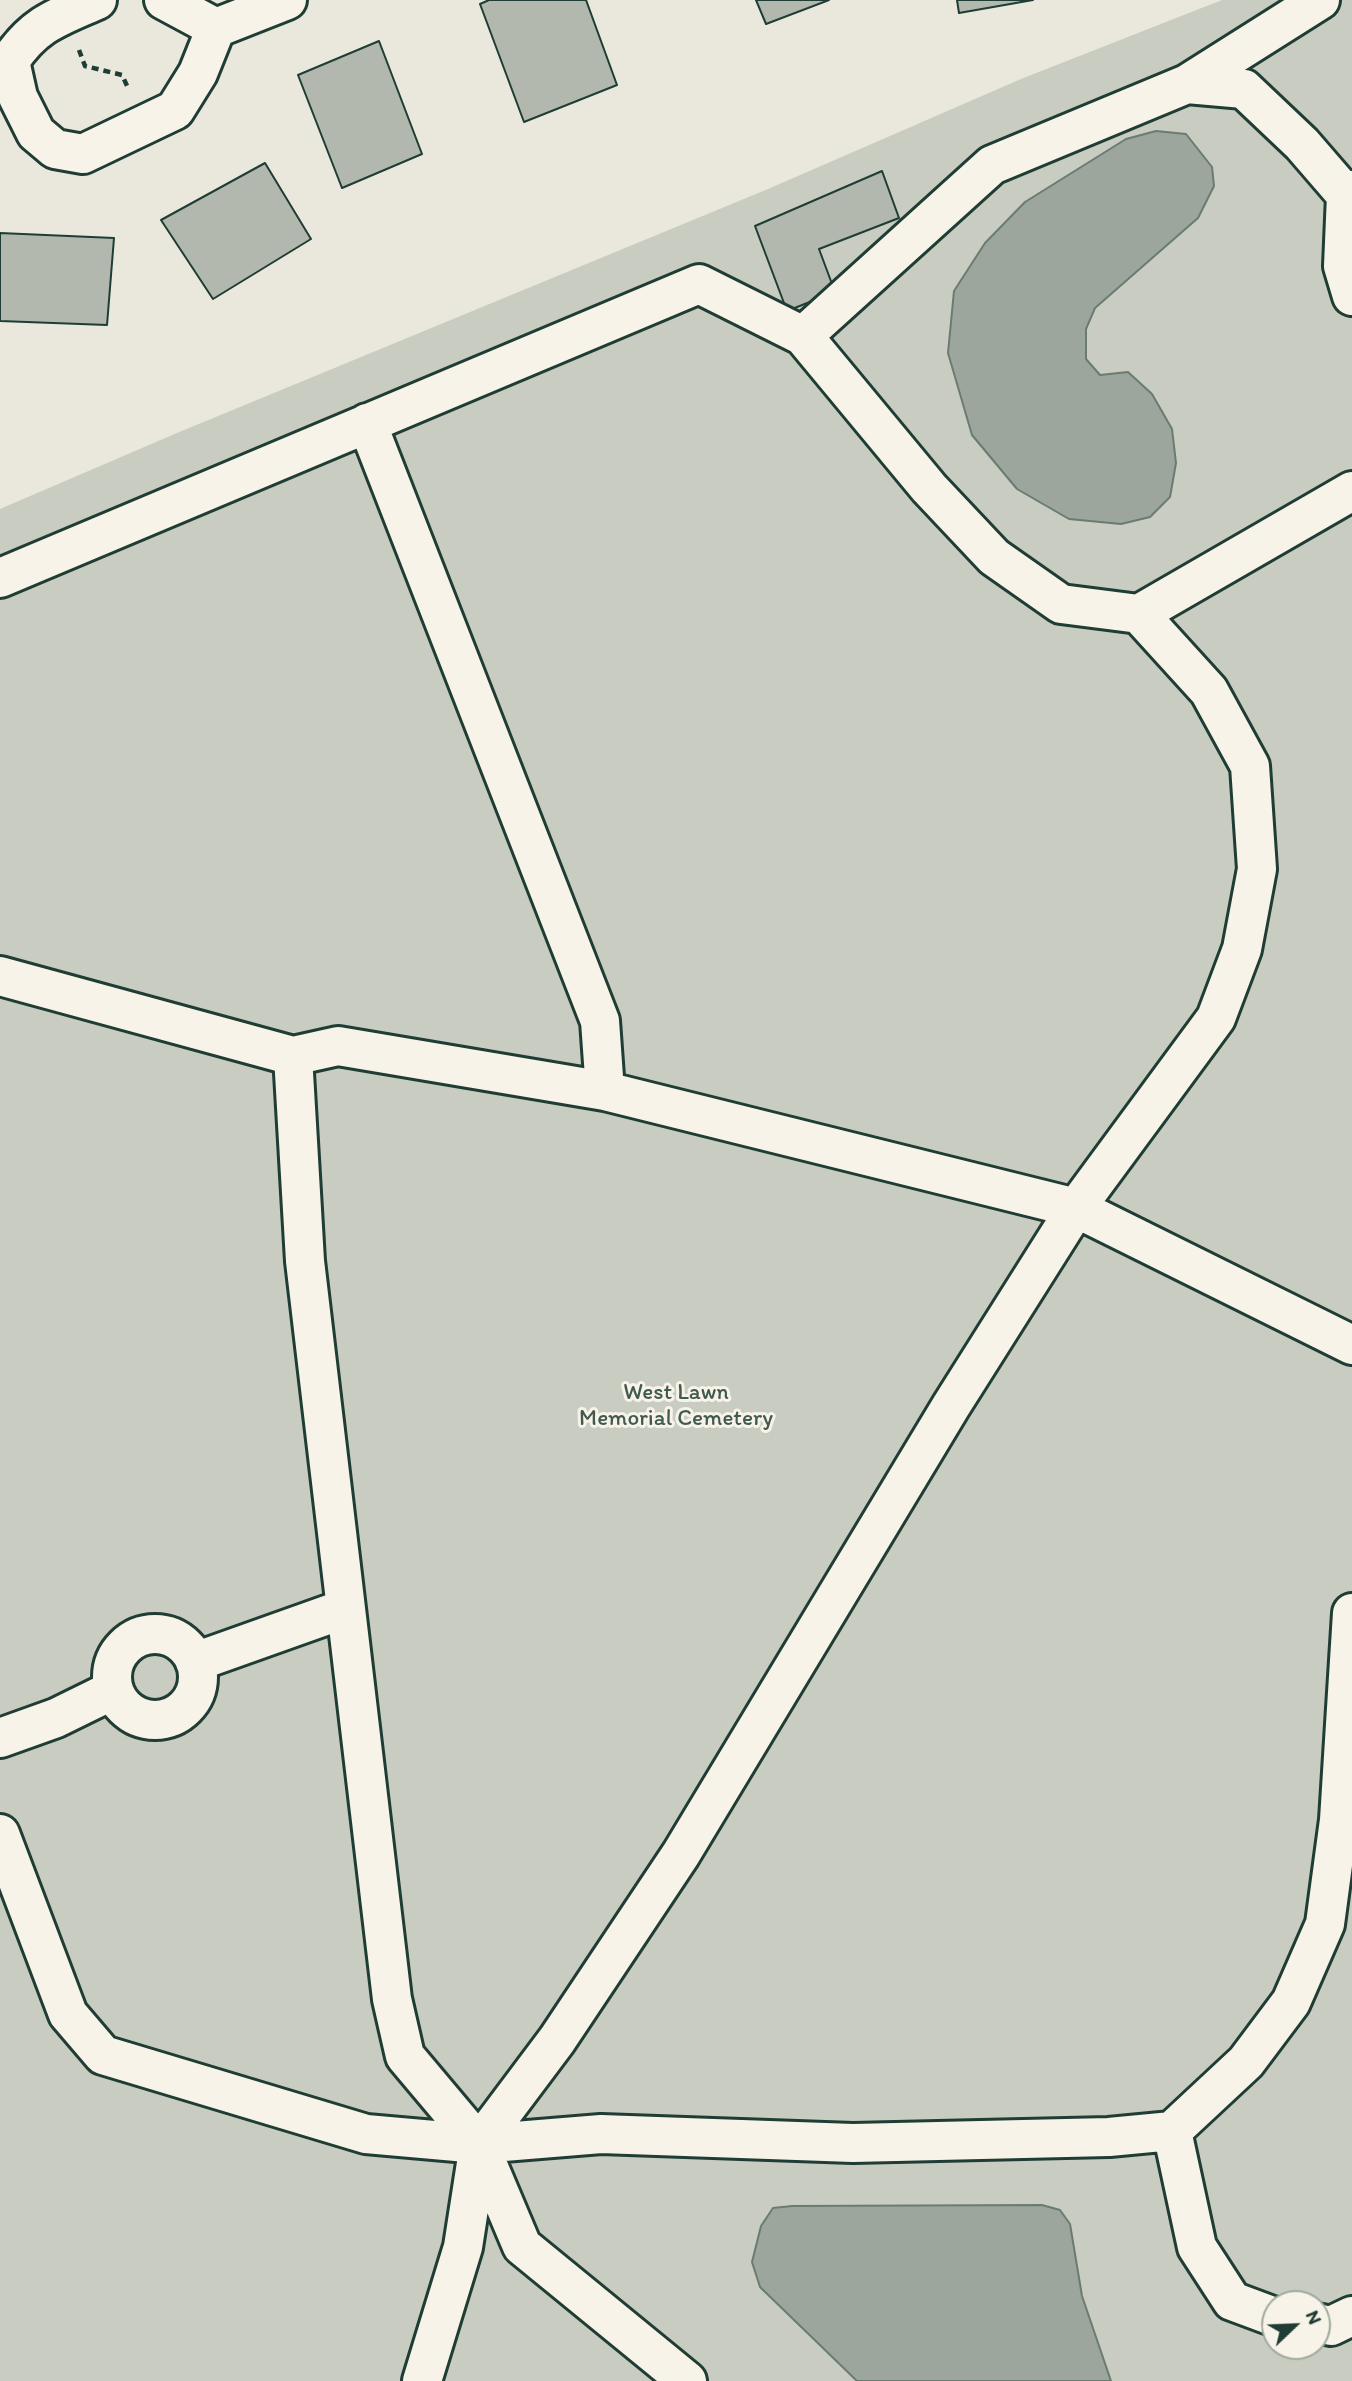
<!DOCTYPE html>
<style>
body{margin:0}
#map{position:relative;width:1352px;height:2381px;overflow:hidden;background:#eae8dd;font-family:Itim,sans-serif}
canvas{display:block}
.north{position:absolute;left:1261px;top:2290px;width:70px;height:70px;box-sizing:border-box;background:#f7f3e8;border:2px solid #a1aaa0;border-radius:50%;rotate:67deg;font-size:19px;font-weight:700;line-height:28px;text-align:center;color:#1f3d34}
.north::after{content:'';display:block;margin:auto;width:24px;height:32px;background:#1f3d34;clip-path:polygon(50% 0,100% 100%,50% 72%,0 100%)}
</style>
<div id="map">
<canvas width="1352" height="2381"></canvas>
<div class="north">N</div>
</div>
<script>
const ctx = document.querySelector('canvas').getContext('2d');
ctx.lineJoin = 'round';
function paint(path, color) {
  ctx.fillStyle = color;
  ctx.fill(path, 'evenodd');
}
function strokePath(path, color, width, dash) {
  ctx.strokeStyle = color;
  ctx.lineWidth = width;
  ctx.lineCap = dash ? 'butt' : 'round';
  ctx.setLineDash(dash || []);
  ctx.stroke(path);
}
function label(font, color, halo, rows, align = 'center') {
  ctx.font = font + ' Itim,sans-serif';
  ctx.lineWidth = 6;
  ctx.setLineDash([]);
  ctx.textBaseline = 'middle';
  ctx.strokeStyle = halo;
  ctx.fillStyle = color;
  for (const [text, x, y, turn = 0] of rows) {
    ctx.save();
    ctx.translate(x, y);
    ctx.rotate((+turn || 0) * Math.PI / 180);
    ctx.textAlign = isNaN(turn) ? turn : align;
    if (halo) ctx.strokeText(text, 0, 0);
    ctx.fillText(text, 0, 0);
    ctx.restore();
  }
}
const green = new Path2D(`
 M 1222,0 L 1352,0 L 1352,2381 L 0,2381 L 0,509 L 177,433 L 768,189 L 1021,79 ZM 1275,2304 L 1317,2304 L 1317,2346 L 1275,2346 Z`);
const water = new Path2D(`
 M 1156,131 L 1186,134 L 1212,167 L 1214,186 L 1198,218 L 1095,308 L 1086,329 L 1086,359 L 1100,375 L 1128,372 L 1152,394 L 1172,429 L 1176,463 L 1170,497 L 1150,517 L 1121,524 L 1069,519 L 1017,489 L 972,435 L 948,353 L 954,291 L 985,243 L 1025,202 L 1126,139 Z
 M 1042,2205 L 1060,2210 L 1070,2224 L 1082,2296 L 1111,2381 L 857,2381 L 760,2287 L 752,2262 L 761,2226 L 773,2208 L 792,2206 Z`);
const building = new Path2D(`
 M 489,0 L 586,0 L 617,85 L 524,122 L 480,4 Z
 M 756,0 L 829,0 L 766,24 Z
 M 957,0 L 1033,0 L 959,13 Z
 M 379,41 L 422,154 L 342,188 L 298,75 Z
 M 265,163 L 311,239 L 213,299 L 161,220 Z
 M 882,171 L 899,218 L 819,249 L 835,292 L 787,311 L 755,226 Z
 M 0,233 L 114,238 L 107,325 L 0,321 Z`);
const path = new Path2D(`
 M 79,50 L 85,66 L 122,75 L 129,90`);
const minor = new Path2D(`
 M 97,0 C 58,17 34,24 10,61 L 18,97 L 36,133 L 55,149 L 83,154 L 175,110 L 198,73 L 216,28 L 287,0
 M 164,0 L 216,28
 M 1187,84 L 1320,0
 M 1346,195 L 1343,266 L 1352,296
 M 803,336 L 929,488 L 994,557 L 1061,604 L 1139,614 L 1352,491
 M 367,423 L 600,1021 L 605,1091
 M 0,578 L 699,284 L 803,336 L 992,165 L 1187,84 L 1244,89 L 1302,144 L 1346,195 L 1352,190
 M 0,976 L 293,1056 L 338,1046 L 605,1091 L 1076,1208 L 1352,1345
 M 293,1056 L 305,1261 L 392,1999 L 405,2056 L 479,2144 L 522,2246 L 687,2381
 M112 1677a43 43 0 1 1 86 0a43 43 0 1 1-86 0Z
 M 195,1662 L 344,1609
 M 0,1738 L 56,1718 L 113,1690
 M 0,1834 L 68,2014 L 103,2055 L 366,2134 L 479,2144 L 601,2134 L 853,2143 L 1109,2137 L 1172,2131 L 1197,2247 L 1232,2301 L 1275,2317
 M 1172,2131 L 1246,2062 L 1291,2002 L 1325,1924 L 1339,1820 L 1352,1613
 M 1317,2323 L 1331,2326 L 1352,2316
 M 422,2381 L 463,2247 L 479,2144 L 557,2040 L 681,1854 L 951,1406 L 1076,1208 L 1216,1018 L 1242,949 L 1257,869 L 1250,766 L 1209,691 L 1139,614`);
const parkNames = [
 ["West Lawn",676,1393],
 ["Memorial Cemetery",676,1419]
];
paint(green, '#c8ccc1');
paint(water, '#9ca69c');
strokePath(water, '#6a7c72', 2);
paint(building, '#b2b8ae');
strokePath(building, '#1f3d34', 2);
strokePath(minor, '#1f3d34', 44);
strokePath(path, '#1f3d34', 4.5, [7, 5]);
strokePath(minor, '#f7f3e8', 38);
label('23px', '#415a50', '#f7f3e8', parkNames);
</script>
